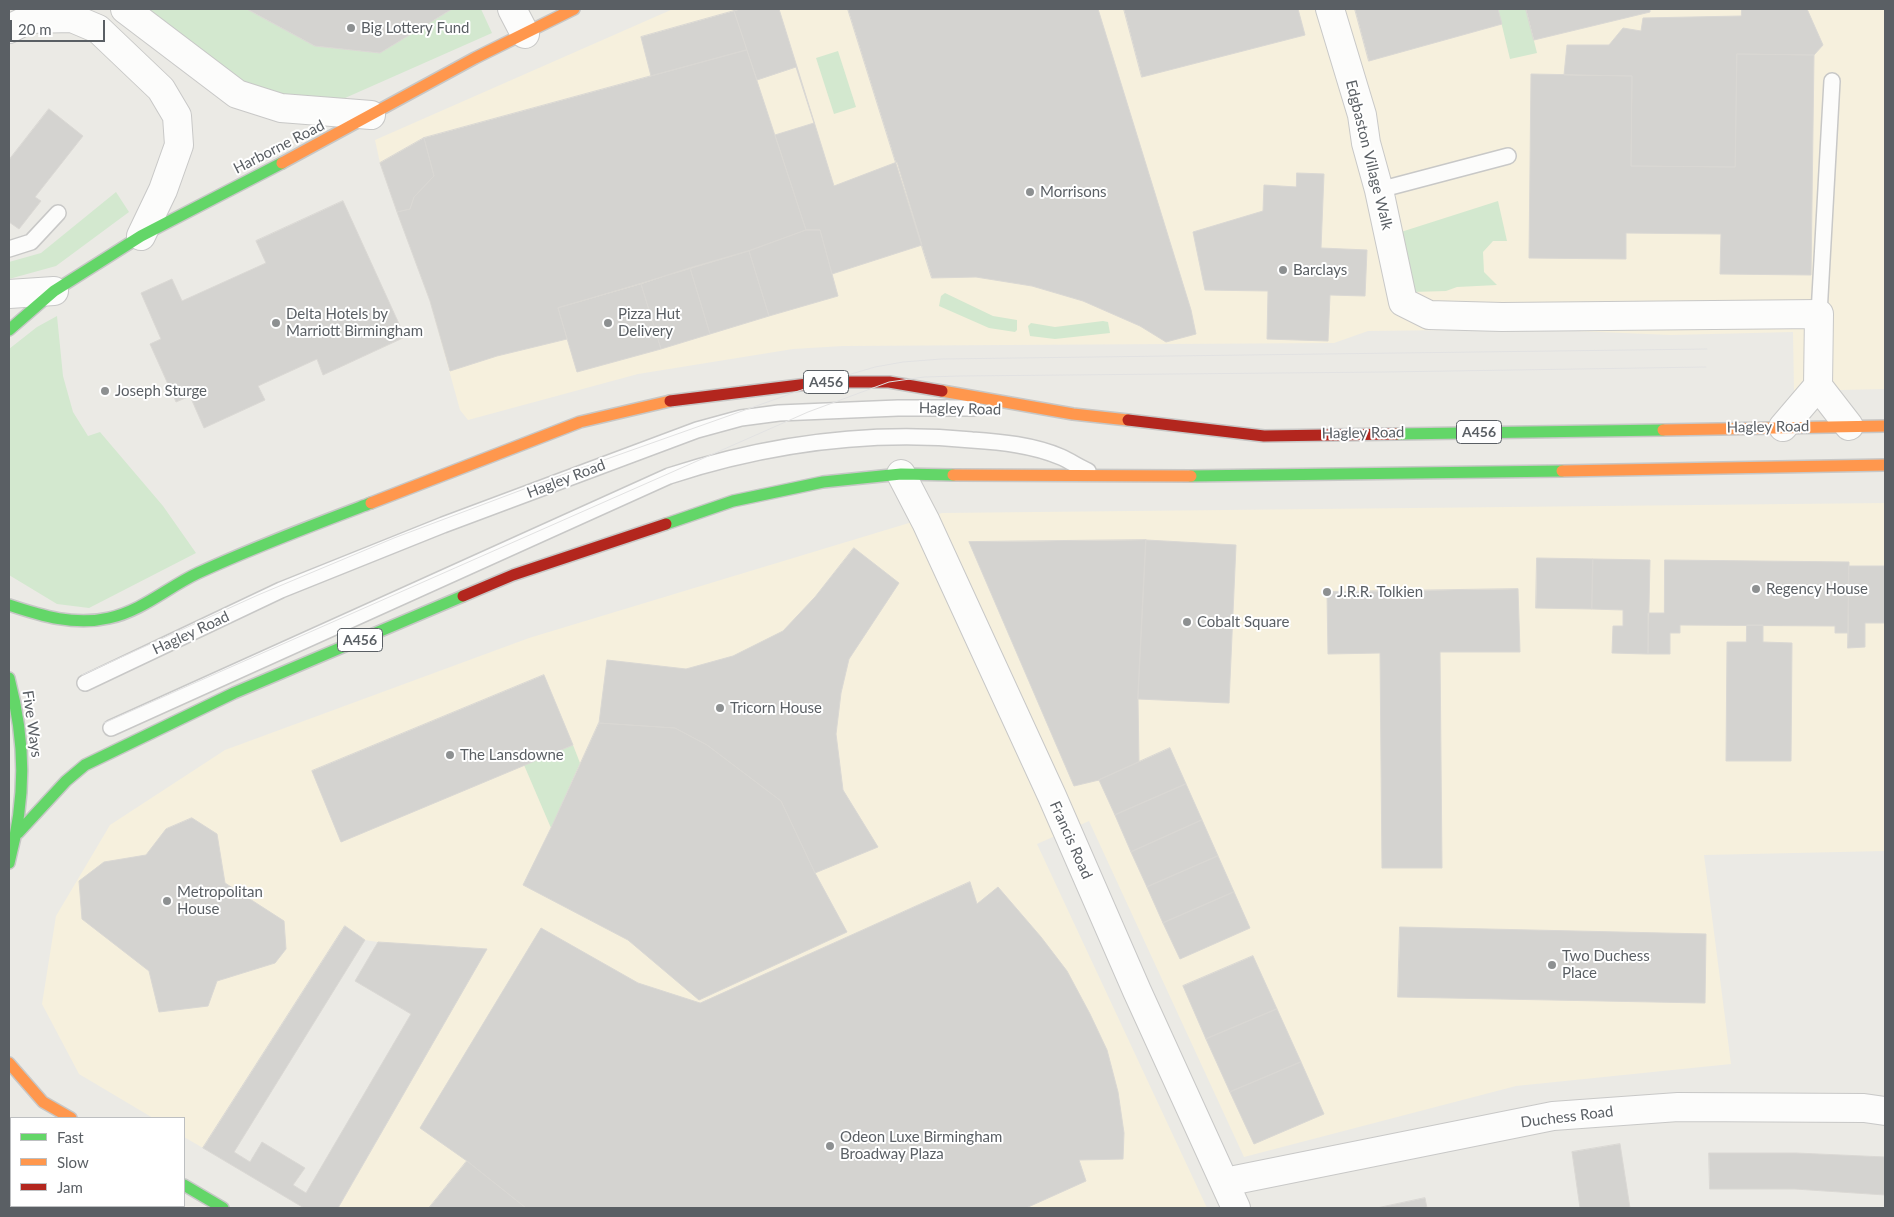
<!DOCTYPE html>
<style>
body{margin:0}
#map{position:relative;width:1894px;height:1217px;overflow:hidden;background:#ebeae5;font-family:Lato,sans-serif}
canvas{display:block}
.frame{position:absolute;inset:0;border:10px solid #5a5f64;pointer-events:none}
.legend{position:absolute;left:10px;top:1117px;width:175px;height:90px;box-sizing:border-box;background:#fff;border:1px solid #bdbfc1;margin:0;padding:6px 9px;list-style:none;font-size:15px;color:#5a5f64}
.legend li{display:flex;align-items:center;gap:10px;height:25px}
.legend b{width:25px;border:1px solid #bdbfc1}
.scale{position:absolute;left:10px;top:20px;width:95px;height:22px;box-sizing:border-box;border:2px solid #5a5f64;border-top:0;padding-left:6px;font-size:15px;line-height:18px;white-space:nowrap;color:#5a5f64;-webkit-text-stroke:4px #fff;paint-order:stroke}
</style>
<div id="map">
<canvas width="1894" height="1217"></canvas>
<div class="frame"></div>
<ul class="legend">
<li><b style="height:6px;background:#63d668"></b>Fast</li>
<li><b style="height:6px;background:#ff974d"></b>Slow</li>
<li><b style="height:6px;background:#b3261e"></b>Jam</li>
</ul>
<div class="scale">20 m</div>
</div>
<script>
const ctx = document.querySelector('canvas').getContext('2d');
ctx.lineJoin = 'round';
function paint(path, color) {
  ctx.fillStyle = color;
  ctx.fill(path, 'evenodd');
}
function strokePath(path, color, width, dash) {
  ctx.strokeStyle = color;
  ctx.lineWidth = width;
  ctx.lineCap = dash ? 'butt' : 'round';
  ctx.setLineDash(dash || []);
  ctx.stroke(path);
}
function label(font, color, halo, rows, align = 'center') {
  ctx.font = font + ' Lato,sans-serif';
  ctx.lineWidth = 4;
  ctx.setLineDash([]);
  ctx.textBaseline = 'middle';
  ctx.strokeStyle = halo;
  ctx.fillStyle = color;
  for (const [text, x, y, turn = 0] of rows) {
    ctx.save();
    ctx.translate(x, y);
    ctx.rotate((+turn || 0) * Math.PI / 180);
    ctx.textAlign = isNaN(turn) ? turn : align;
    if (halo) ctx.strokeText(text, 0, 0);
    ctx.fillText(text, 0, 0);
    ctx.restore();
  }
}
const commercial = new Path2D(`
 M 673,9 L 1885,9 L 1885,389 L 1794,391 L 1793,332 L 1671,335 L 1528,329 L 1368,331 L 1334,343 L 843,346 L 793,349 L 638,374 L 468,420 L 460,410 L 430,301 L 380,163 L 375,140 Z
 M 1885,503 L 1885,851 L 1704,855 L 1731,1064 L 1516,1086 L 1244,1157 L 1089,821 L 1037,844 L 1207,1208 L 338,1208 L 486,949 L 390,944 L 365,940 L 345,926 L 203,1148 L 184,1137 L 184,1118 L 153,1118 L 79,1074 L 42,1004 L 56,916 L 110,825 L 225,750 L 529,638 L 942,513 Z
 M 9,1166 L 11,1168 L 11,1206 L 65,1206 L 69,1208 L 9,1208 Z`);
const green = new Path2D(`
 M 144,9 L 247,9 L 315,46 L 380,53 L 452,9 L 481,9 L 492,33 L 336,102 L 284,99 L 247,86 Z
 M 1498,9 L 1526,9 L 1537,53 L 1510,59 Z
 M 838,51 L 856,107 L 834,114 L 816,58 Z
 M 116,192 L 129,212 L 56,266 L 9,279 L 9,262 L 41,253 Z
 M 1498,201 L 1507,241 L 1493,241 L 1483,252 L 1484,272 L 1497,285 L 1457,287 L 1446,291 L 1412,292 L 1401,232 Z
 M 945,293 L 993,316 L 1017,320 L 1017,330 L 1015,332 L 989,328 L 939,306 L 941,296 Z
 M 57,316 L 63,376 L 73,412 L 88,436 L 100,432 L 163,506 L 196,553 L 89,608 L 57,604 L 9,575 L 9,349 L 37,327 Z
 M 1103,321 L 1108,322 L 1110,333 L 1055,339 L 1030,336 L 1028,326 L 1031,323 L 1055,327 Z
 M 573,745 L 580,763 L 551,828 L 524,765 Z`);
const building = new Path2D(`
 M 247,9 L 452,9 L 380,53 L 315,46 Z
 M 742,9 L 779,9 L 834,186 L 897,162 L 922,245 L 832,274 L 820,230 L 806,230 L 734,11 Z
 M 848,9 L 1098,9 L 1191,310 L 1196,334 L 1166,342 L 1140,326 L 1083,301 L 1032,286 L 976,277 L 932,278 Z
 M 1124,9 L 1298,9 L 1305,35 L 1142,77 Z
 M 1355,9 L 1498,9 L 1502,24 L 1369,61 Z
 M 1526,9 L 1650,9 L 1650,12 L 1534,40 Z
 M 1742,9 L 1807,9 L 1823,45 L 1814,55 L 1737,54 L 1735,167 L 1631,166 L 1632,76 L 1564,75 L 1567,45 L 1609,45 L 1623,28 L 1641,31 L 1643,18 L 1741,16 Z
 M 734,11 L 747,50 L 651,76 L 641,37 Z
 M 747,50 L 757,80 L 796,67 L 814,123 L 775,135 L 806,230 L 749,251 L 558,308 L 567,339 L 497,356 L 450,371 L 430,301 L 397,212 L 410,209 L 414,197 L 434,176 L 424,138 Z
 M 1737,54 L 1814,55 L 1811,275 L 1720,274 L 1721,234 L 1626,233 L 1626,259 L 1529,258 L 1531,74 L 1632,76 L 1631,166 L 1735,167 Z
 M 49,109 L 83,136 L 35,197 L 41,201 L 19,229 L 9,222 L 9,160 Z
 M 424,138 L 434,176 L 414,197 L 410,209 L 397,212 L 380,163 Z
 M 1297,173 L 1324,174 L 1321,248 L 1367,250 L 1365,296 L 1330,295 L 1328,341 L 1267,339 L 1268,291 L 1205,290 L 1193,232 L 1263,211 L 1264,185 L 1296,187 Z
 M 343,201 L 405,337 L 323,375 L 317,359 L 258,386 L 265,400 L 204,428 L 190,396 L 176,402 L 150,344 L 161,339 L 141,293 L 172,279 L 182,301 L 266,263 L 256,241 Z
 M 806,230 L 820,230 L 838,296 L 769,316 L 749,251 Z
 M 749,251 L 769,316 L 710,334 L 690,268 Z
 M 690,268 L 710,334 L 661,349 L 641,284 Z
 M 641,284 L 661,349 L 577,372 L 558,308 Z
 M 1146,540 L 1236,545 L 1229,703 L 1138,699 Z
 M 1146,540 L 1138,699 L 1139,762 L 1099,780 L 1074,786 L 969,542 Z
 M 854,548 L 899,583 L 849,659 L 841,693 L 836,734 L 843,790 L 878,847 L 815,873 L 781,801 L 707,745 L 675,728 L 599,723 L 607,660 L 686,669 L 733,656 L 783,631 L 815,597 Z
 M 1537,558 L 1593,559 L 1592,609 L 1536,608 Z
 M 1593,559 L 1650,560 L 1648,654 L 1612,653 L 1613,626 L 1623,626 L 1623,610 L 1592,609 Z
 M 1665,560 L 1849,562 L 1848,633 L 1835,633 L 1835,626 L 1680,625 L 1680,633 L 1670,633 L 1670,654 L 1648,654 L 1648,613 L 1664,613 Z
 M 1849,566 L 1885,566 L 1885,623 L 1865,623 L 1865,647 L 1848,648 Z
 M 1518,589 L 1520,652 L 1440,652 L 1442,868 L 1382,868 L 1380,653 L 1328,654 L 1327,592 Z
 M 1747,625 L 1763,625 L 1763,642 L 1792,643 L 1791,761 L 1726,761 L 1727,642 L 1746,642 Z
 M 544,675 L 573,745 L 341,842 L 312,771 Z
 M 599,723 L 675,728 L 707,745 L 781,801 L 815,873 L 847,932 L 699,1000 L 628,940 L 523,885 L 551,828 Z
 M 1170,748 L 1186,784 L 1115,815 L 1099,780 Z
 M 1186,784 L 1202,820 L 1131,852 L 1115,815 Z
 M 192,818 L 217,834 L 225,883 L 284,921 L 286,949 L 275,963 L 217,981 L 208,1006 L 159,1012 L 149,971 L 82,919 L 79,881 L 104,862 L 146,855 L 166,829 Z
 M 1202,820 L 1218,856 L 1147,887 L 1131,852 Z
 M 1218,856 L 1234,892 L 1163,923 L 1147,887 Z
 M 970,882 L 977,904 L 998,887 L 1041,937 L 1067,971 L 1090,1014 L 1107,1050 L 1118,1092 L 1124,1133 L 1123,1159 L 1079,1160 L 1086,1181 L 1026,1208 L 526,1208 L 467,1161 L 420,1128 L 541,928 L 638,983 L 700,1003 Z
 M 1234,892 L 1250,928 L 1180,959 L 1163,923 Z
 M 345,926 L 365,940 L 234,1152 L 250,1162 L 262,1142 L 305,1168 L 293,1185 L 306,1193 L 411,1014 L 355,981 L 378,942 L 487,949 L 338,1208 L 304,1208 L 203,1148 Z
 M 1400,927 L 1706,934 L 1705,1003 L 1398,997 Z
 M 1253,956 L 1277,1009 L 1206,1039 L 1183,986 Z
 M 1277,1009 L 1301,1062 L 1230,1092 L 1206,1039 Z
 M 1301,1062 L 1324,1114 L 1254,1144 L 1230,1092 Z
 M 1620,1144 L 1630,1208 L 1580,1208 L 1572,1152 Z
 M 1709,1153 L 1796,1153 L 1885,1157 L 1885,1195 L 1795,1189 L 1710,1189 Z
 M 467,1161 L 526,1208 L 429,1208 Z
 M 1425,1198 L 1427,1208 L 1377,1208 Z`);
const lane = new Path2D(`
 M 1379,190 L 1508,156
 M 9,249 L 31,242 L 58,213
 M 1819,314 L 1832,81
 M 85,683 L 281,590 L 443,525 L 697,430 L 741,418 L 779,413 L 898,408 L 974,408
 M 111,728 L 669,476 C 768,444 868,430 972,440 C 1001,442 1033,445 1061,457 C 1070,461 1079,467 1088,471`);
const street = new Path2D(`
 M 125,9 L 237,94 L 281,108 L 371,115
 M 512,9 L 525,34
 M 1330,9 L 1362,115 L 1366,143 L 1379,190 L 1403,302 L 1429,315 L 1502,317 L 1819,314 L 1818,386 L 1849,426
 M 9,29 L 29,19 L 72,18 L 98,29 L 161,89 L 177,116 L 179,145 L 163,190 L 141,236
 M 9,294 L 54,291
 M 1783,427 L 1818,386
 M 901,474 L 926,522 L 1052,796 L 1137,991 L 1236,1208
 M 1225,1182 L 1553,1116 L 1678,1107 L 1864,1108 L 1885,1111`);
const fast = new Path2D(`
 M 9,330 L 54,291 L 141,236 L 282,163
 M 1397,434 L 1663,430
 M 1191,476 L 1562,471
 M 666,524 L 733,501 L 823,482 L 901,474 L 953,475
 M 9,605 C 42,616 75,626 109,618 C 142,611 168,587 198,573 C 254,547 313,525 371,503
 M 9,678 C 26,743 26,798 9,863
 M 18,833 L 66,781 L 85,765 L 234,693 L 463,596
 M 184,1185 L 223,1208
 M 106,1206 L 110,1208`);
const slow = new Path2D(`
 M 282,163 L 475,58 L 574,9
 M 942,391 L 1073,414 L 1128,420
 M 1663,430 L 1885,426
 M 1562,471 L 1885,465
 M 953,475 L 1191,476
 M 371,503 L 580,422 L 670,401
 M 9,1063 L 43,1102 L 71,1118`);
const jam = new Path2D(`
 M 670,401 L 824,382 L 889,382 L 942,391
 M 1128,420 L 1264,436 L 1397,434
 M 463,596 L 513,575 L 666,524
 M 9,1133 L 11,1136`);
const tram = new Path2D(`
 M 82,675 L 258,595 L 394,538 L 556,477 L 824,382 L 875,367 L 903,362 L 941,359 L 1707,349
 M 104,723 L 808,412 L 889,382 L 924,377 L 960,376 L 1385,372 L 1706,367`);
const markers = [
 [351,28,5,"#8d9091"],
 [1030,192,5,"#8d9091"],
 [1283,270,5,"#8d9091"],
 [276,323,5,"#8d9091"],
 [608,323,5,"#8d9091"],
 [105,391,5,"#8d9091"],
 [1756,589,5,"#8d9091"],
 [1327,592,5,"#8d9091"],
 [1187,622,5,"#8d9091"],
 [720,708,5,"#8d9091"],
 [450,755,5,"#8d9091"],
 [167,901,5,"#8d9091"],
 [1552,965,5,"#8d9091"],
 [830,1146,5,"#8d9091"]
];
const shields = [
 [826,382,45],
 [1479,432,45],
 [360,640,45]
];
const shieldNames = [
 ["A456",826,382],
 ["A456",1479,432],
 ["A456",360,640]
];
const poiNames = [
 ["Big Lottery Fund",361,28],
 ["Morrisons",1040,192],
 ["Barclays",1293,270],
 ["Delta Hotels by",286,314],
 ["Marriott Birmingham",286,331],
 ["Pizza Hut",618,314],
 ["Delivery",618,331],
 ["Joseph Sturge",115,391],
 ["Regency House",1766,589],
 ["J.R.R. Tolkien",1337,592],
 ["Cobalt Square",1197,622],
 ["Tricorn House",730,708],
 ["The Lansdowne",460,755],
 ["Metropolitan",177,892],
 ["House",177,909],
 ["Two Duchess",1562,956],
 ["Place",1562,973],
 ["Odeon Luxe Birmingham",840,1137],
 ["Broadway Plaza",840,1154]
];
const streetNames = [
 ["Harborne Road",279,147,-27],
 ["Edgbaston Village Walk",1369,155,76],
 ["Hagley Road",960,409,1],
 ["Hagley Road",1768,427,-1],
 ["Hagley Road",1363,433,-1],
 ["Hagley Road",566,479,-21],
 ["Hagley Road",191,633,-25],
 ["Five Ways",32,724,82],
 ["Francis Road",1071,840,66],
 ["Duchess Road",1567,1117,-7]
];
paint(commercial, '#f6f0dd');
paint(green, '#d3e8cf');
paint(building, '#d4d3d0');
strokePath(building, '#dad8d4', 1);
strokePath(lane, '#c8c8c7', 18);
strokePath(street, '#c8c8c7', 30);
strokePath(fast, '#c7c7c6', 14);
strokePath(slow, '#c7c7c6', 14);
strokePath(jam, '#c7c7c6', 14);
strokePath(lane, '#fcfcfb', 15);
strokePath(street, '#fcfcfb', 28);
strokePath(fast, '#63d668', 11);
strokePath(slow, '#ff974d', 11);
strokePath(jam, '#b3261e', 11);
strokePath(tram, '#e2e2e2', 1);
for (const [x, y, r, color] of markers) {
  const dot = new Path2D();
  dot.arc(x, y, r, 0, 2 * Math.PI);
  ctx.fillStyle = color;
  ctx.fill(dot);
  strokePath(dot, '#fff', 2);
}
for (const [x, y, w] of shields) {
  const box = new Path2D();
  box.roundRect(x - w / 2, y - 11.5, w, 23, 4);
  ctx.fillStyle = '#fff';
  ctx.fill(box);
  strokePath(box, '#5a5f64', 1);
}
label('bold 14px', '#5a5f64', null, shieldNames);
label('15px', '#5a5f64', '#fff', poiNames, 'left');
label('15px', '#5a5f64', '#fff', streetNames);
</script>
